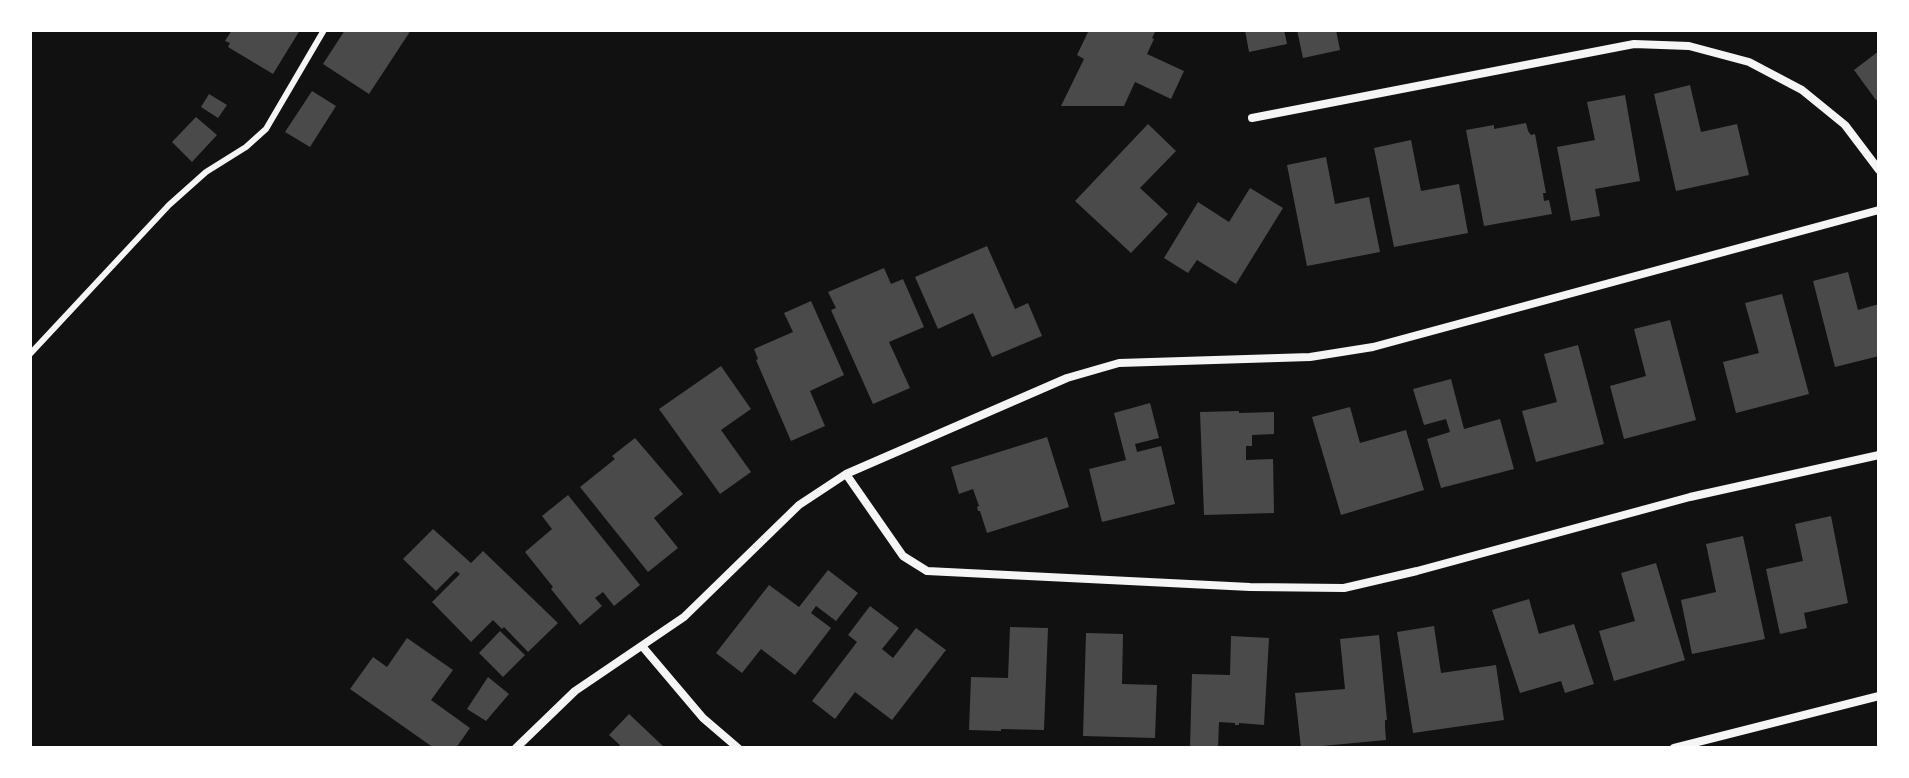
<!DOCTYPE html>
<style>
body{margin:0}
#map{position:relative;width:1909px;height:778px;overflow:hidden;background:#111;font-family:"DM Sans",sans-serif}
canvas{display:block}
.frame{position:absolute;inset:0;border:32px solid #fff;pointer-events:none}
</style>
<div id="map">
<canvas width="1909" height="778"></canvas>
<div class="frame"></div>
</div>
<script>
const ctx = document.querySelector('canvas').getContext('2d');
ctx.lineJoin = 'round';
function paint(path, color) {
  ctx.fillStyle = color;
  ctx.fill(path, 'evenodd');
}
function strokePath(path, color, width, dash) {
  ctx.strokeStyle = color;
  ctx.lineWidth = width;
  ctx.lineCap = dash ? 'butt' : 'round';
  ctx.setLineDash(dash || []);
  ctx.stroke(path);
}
const building = new Path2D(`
 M 232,30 L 300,30 L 273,74 L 228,47 L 230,43 L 225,41 Z
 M 345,30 L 411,30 L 369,94 L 323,64 Z
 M 1089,30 L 1156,30 L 1152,38 L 1154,39 L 1147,54 L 1184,71 L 1171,99 L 1135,82 L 1124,106 L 1061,106 L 1084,59 L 1077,55 Z
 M 1245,30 L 1284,30 L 1287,44 L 1249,52 Z
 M 1297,30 L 1336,30 L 1340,50 L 1303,58 Z
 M 1879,51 L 1879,98 L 1876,100 L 1854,70 Z
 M 1690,85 L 1701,132 L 1737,124 L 1749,175 L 1676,191 L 1654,94 Z
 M 312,91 L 336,106 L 310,147 L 285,132 Z
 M 209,94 L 227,105 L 218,118 L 201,107 Z
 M 1625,95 L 1640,181 L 1595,189 L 1600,216 L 1571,221 L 1557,147 L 1595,140 L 1587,102 Z
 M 196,117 L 217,135 L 192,162 L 172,142 Z
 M 1526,123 L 1528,131 L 1531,135 L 1535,134 L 1546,193 L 1543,193 L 1544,201 L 1549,200 L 1552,214 L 1484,226 L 1466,130 L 1494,125 L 1494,129 Z
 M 1148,124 L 1176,151 L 1140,188 L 1168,214 L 1131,253 L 1075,201 Z
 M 1411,140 L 1421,191 L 1459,184 L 1468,233 L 1394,247 L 1374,148 Z
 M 1326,157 L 1335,204 L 1369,197 L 1380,252 L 1307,266 L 1287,165 Z
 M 1250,188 L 1283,208 L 1236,284 L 1197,260 L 1188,273 L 1164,258 L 1198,202 L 1229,222 Z
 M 987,246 L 1015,309 L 1028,303 L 1042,336 L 992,357 L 973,313 L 938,329 L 915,277 Z
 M 884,268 L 891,284 L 903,279 L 924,327 L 889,342 L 910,388 L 873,404 L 831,310 L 836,308 L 828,292 Z
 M 1848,272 L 1858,310 L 1879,304 L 1879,356 L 1835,367 L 1813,281 Z
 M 1782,294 L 1809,394 L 1736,413 L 1723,362 L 1759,353 L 1745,303 Z
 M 811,301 L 844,375 L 810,391 L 825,426 L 791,441 L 756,360 L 758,359 L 754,349 L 793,332 L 784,313 Z
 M 1670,320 L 1696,420 L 1624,439 L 1610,386 L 1646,376 L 1634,329 Z
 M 1578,345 L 1604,444 L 1536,462 L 1522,411 L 1557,402 L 1544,354 Z
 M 721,366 L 751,409 L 721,430 L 751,472 L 720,494 L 659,409 Z
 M 1451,379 L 1464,429 L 1500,419 L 1514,469 L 1441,488 L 1427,439 L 1450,432 L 1446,419 L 1424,425 L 1413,389 Z
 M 1150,403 L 1159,438 L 1135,444 L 1137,452 L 1161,446 L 1175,504 L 1102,522 L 1089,469 L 1126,460 L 1114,413 Z
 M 1350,407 L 1360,443 L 1406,430 L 1424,490 L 1341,515 L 1312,417 Z
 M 1239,411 L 1239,413 L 1274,412 L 1274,434 L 1252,435 L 1252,446 L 1246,446 L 1246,460 L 1273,459 L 1274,513 L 1204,515 L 1200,412 Z
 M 1047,437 L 1069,507 L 987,533 L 980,511 L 978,511 L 977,507 L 979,506 L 973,489 L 959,494 L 951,467 Z
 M 635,438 L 683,494 L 654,518 L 678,548 L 648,572 L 580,487 L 615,459 L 612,456 Z
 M 568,495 L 640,585 L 614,606 L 603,592 L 595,598 L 602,606 L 580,625 L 551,589 L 553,587 L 525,552 L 552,529 L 542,516 Z
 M 1831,516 L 1848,603 L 1804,613 L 1807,628 L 1780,634 L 1766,569 L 1803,561 L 1795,524 Z
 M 433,529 L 471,563 L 483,551 L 558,623 L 528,652 L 504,627 L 502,629 L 493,620 L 471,642 L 432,602 L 460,574 L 456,571 L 436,591 L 403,559 Z
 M 1743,536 L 1765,639 L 1692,654 L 1681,600 L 1716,592 L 1706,544 Z
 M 1656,563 L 1685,660 L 1614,681 L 1599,631 L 1635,621 L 1621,573 Z
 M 828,570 L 858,593 L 836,621 L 816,606 L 811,613 L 831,628 L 795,675 L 761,649 L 742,673 L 716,653 L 769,585 L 799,607 Z
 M 1529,599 L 1539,634 L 1574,624 L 1594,684 L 1565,693 L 1561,681 L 1520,693 L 1492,610 Z
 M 870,606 L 899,628 L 882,649 L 893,658 L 916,628 L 946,650 L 892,720 L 855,692 L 835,719 L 812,701 L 857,642 L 848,635 Z
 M 1434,626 L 1441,673 L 1496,665 L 1504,720 L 1413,733 L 1397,632 Z
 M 1010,627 L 1048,628 L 1044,730 L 1001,729 L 1001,731 L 969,730 L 971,677 L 1008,678 Z
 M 500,631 L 525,655 L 503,677 L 479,653 Z
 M 1086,633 L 1123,634 L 1122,684 L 1157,685 L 1155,738 L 1083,736 Z
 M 1379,635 L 1387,720 L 1385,720 L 1385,727 L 1386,740 L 1301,748 L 1295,693 L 1345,689 L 1340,639 Z
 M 1231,636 L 1269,638 L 1264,725 L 1239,723 L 1239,725 L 1235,725 L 1235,723 L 1219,722 L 1218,748 L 1190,748 L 1192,674 L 1230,675 Z
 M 407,638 L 453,670 L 431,700 L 470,728 L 456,748 L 434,748 L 350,689 L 373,657 L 387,667 Z
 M 488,677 L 509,694 L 486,721 L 467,709 Z
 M 629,714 L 665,748 L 618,748 L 620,745 L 609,735 Z`);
const service = new Path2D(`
 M 30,354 L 169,205 L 206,172 L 246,147 L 266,129 L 324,30`);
const minor = new Path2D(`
 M 1252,118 L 1634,44 L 1689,46 L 1749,62 L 1802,90 L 1845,125 L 1879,170
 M 846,474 L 903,556 L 927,571 L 1250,587 L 1344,588 L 1417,571 L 1690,497 L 1879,455
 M 642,646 L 703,718 L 738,748
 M 516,748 L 575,691 L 684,617 L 799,505 L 846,474 L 1067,378 L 1119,363 L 1310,357 L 1373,347 L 1879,210
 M 1674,748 L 1879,696`);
paint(building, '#4a4a4a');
strokePath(service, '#f5f5f5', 6);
strokePath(minor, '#f5f5f5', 8);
</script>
